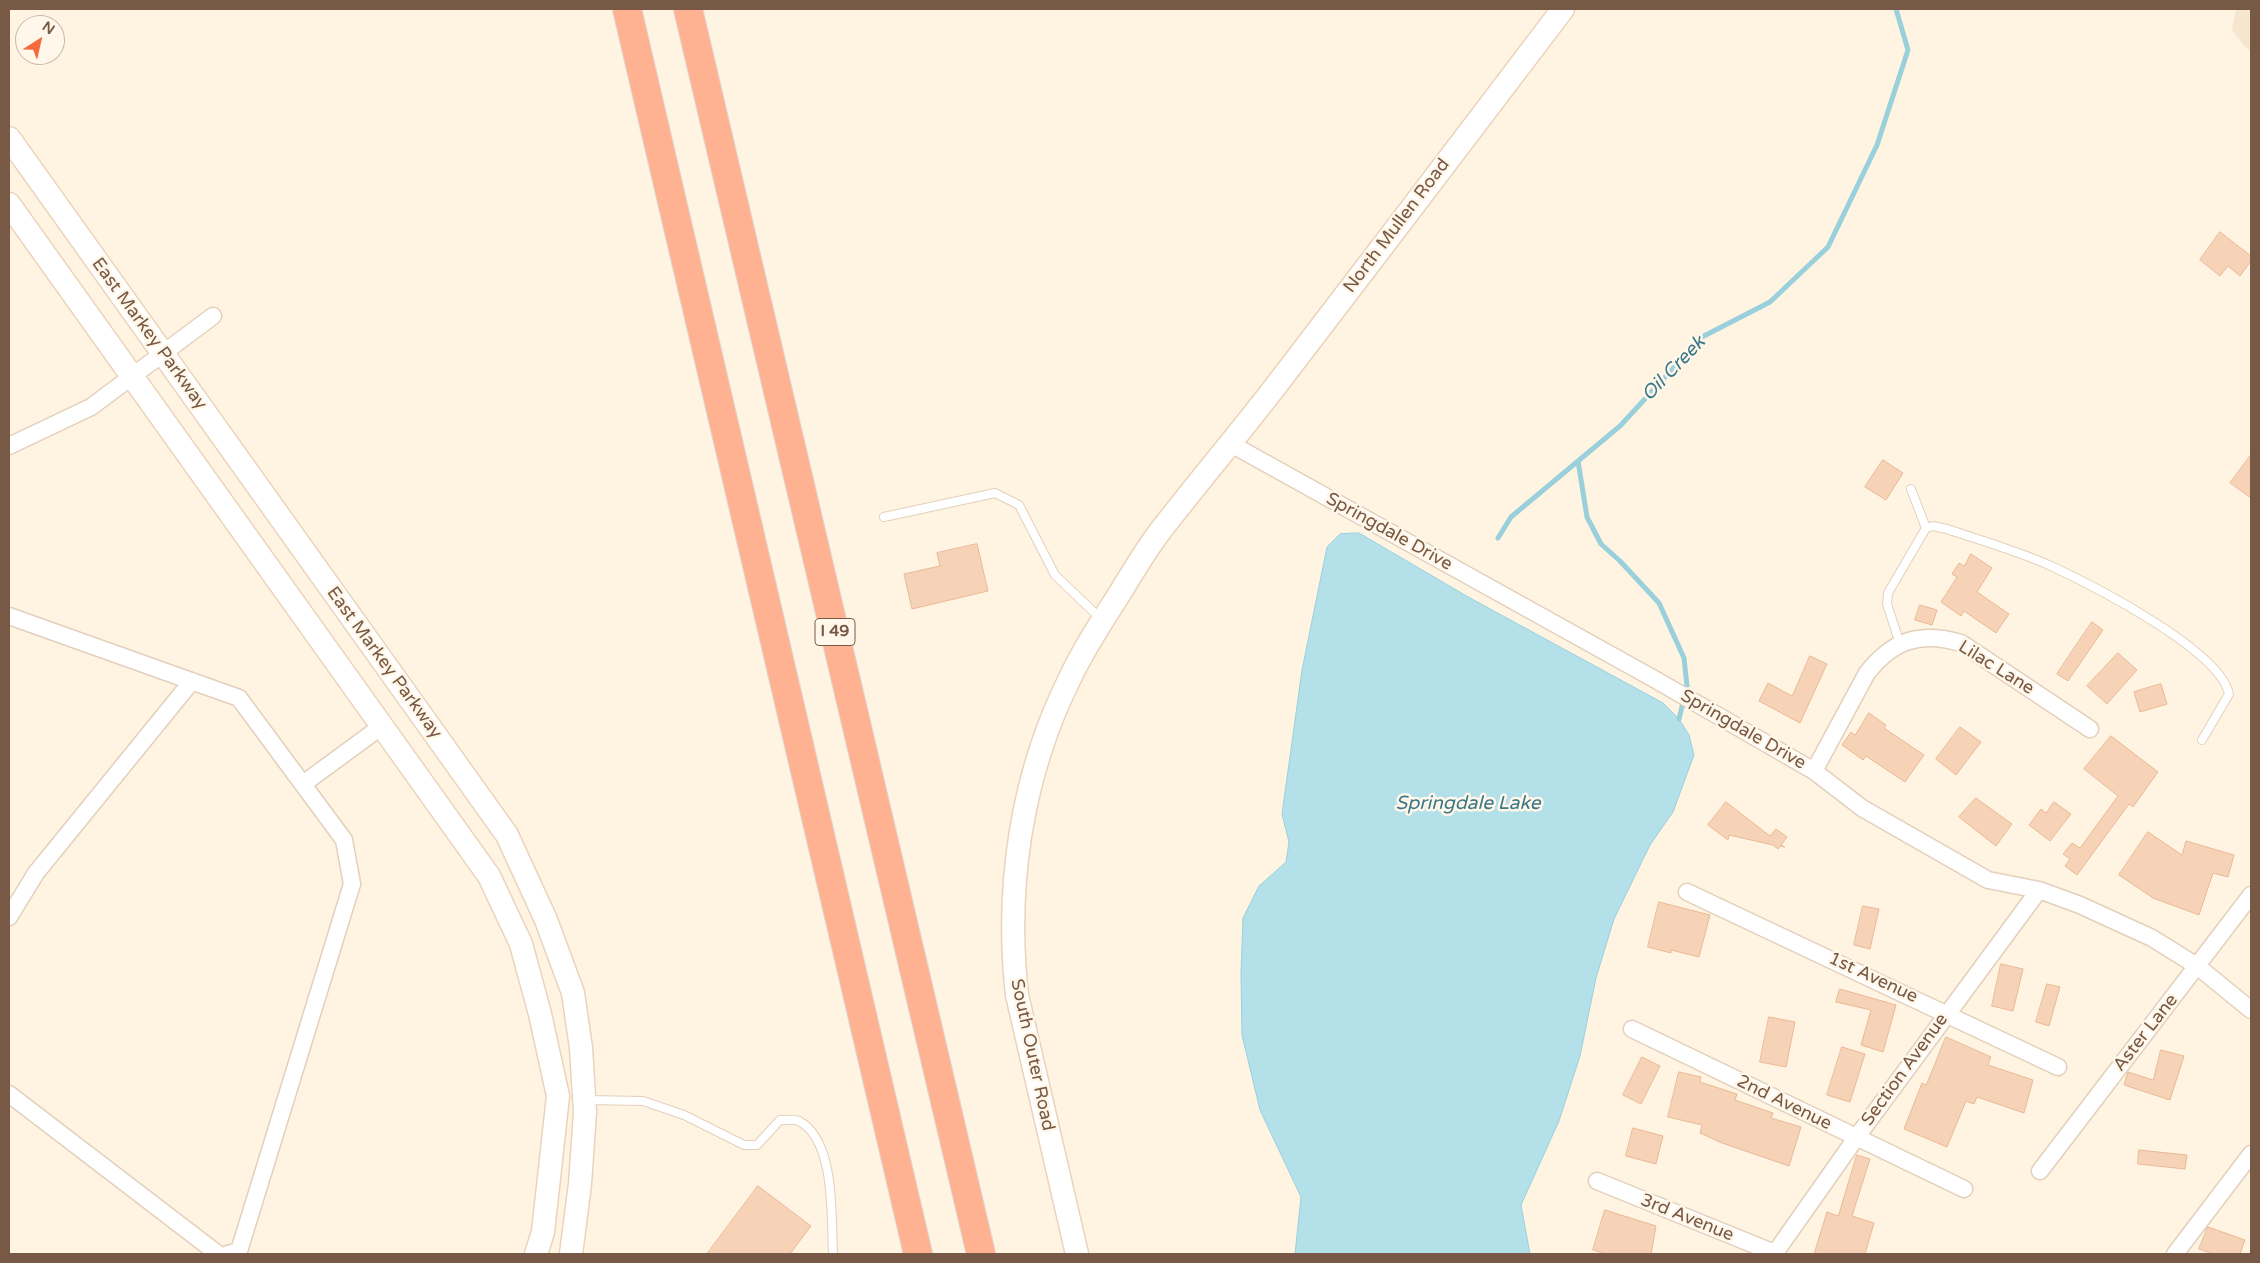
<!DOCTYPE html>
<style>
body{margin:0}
#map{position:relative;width:2260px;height:1263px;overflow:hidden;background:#fef4e1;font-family:"Varela Round",sans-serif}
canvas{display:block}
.frame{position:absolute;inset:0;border:10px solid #785945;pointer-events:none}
.north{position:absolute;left:15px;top:15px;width:50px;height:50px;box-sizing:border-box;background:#fff7e9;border:1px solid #c9b8a7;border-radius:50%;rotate:35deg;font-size:14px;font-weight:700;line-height:20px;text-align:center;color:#785945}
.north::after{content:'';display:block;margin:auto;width:18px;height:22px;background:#f46a3a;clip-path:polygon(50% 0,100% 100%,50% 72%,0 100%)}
</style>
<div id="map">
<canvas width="2260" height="1263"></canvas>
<div class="frame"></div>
<div class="north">N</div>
</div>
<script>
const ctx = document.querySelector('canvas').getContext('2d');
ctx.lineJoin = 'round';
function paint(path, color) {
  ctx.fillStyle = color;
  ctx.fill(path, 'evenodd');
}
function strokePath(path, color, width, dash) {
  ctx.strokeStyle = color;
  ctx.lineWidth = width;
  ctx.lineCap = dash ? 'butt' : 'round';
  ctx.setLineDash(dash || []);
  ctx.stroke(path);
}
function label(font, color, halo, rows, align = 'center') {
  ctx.font = font + ' "Varela Round",sans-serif';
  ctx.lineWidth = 5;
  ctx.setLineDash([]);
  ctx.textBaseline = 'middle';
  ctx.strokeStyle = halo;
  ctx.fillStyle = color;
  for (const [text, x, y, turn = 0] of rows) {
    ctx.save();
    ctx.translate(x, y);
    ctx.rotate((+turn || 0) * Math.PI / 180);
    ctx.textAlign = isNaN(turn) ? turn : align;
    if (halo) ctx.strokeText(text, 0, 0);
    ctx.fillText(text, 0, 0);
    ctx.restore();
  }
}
const residential = new Path2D(`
 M 2236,9 L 2251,9 L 2251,52 L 2244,46 L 2232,30 Z`);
const water = new Path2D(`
 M 1359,533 L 1470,598 L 1663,703 L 1679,719 L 1689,735 L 1694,755 L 1673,812 L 1650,845 L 1614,919 L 1596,978 L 1580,1056 L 1559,1121 L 1521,1205 L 1530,1254 L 1295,1254 L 1301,1197 L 1260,1110 L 1242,1035 L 1241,974 L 1243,918 L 1259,886 L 1286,862 L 1289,842 L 1282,814 L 1302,670 L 1327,547 L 1340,534 Z`);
const stream = new Path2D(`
 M 1578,461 L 1587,517 L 1601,544 L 1620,561 L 1659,603 L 1684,658 L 1687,686 L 1679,719
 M 1498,538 L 1511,517 L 1620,426 L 1702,337 L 1770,302 L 1828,247 L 1877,145 L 1908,50 L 1896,9`);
const building = new Path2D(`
 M 2220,232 L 2251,256 L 2251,261 L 2240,276 L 2228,266 L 2220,276 L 2200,260 Z
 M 2251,455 L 2251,498 L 2230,483 Z
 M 1883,460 L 1903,473 L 1886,500 L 1865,487 Z
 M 977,544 L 988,591 L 912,609 L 904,574 L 940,566 L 937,553 Z
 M 1971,554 L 1992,568 L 1977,592 L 2009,614 L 1996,633 L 1964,611 L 1961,616 L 1941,602 L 1957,577 L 1952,574 L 1959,563 L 1964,566 Z
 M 1920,605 L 1937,610 L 1932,625 L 1915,620 Z
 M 2092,622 L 2103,630 L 2068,681 L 2057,674 Z
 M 2118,653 L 2137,670 L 2107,704 L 2087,686 Z
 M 1810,656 L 1827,664 L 1800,723 L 1759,701 L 1768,683 L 1792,696 Z
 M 2161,684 L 2167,704 L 2140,712 L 2134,692 Z
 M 1869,713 L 1886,725 L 1884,728 L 1924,755 L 1905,782 L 1866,756 L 1863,760 L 1842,745 L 1851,732 L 1855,735 Z
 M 1960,727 L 1981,742 L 1956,775 L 1936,759 Z
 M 2111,736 L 2158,772 L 2133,807 L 2129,804 L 2077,875 L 2065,866 L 2070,859 L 2063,854 L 2072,843 L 2080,848 L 2118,796 L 2084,769 Z
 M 1976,798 L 2012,824 L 1996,846 L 1959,817 Z
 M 1726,802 L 1770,836 L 1776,829 L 1787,837 L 1781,845 L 1785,847 L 1780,846 L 1778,849 L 1773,845 L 1729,835 L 1728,840 L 1708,825 Z
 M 2054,802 L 2071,814 L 2050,841 L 2029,825 L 2041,809 L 2046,813 Z
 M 2148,832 L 2182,855 L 2186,841 L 2234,855 L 2228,877 L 2213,873 L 2199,915 L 2153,898 L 2119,875 Z
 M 1659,902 L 1710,915 L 1699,957 L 1671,950 L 1671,953 L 1648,947 Z
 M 1863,906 L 1879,909 L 1870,949 L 1854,945 Z
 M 2001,964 L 2023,969 L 2013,1011 L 1992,1006 Z
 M 2047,984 L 2060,987 L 2049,1026 L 2036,1022 Z
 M 1840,989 L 1896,1005 L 1883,1052 L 1861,1045 L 1871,1010 L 1836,1002 Z
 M 1769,1017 L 1795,1022 L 1786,1067 L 1760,1062 Z
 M 1946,1037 L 1991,1057 L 1988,1065 L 2033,1080 L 2024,1113 L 1977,1097 L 1974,1104 L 1966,1101 L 1947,1147 L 1904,1129 L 1922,1083 L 1926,1085 Z
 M 1842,1047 L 1865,1054 L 1850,1102 L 1827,1095 Z
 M 2161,1050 L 2184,1056 L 2170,1100 L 2124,1085 L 2128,1072 L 2153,1080 Z
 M 1642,1057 L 1660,1066 L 1641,1104 L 1623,1095 Z
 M 1679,1072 L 1701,1077 L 1700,1082 L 1737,1094 L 1735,1100 L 1773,1113 L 1771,1118 L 1801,1127 L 1789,1166 L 1722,1143 L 1700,1133 L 1702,1125 L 1668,1117 Z
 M 1633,1128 L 1663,1136 L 1656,1164 L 1626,1156 Z
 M 2139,1150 L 2187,1155 L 2185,1169 L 2138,1164 Z
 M 1857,1155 L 1870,1159 L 1852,1216 L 1874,1223 L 1865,1254 L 1814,1254 L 1827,1212 L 1838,1216 Z
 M 758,1186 L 811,1226 L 790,1254 L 707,1254 Z
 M 1605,1210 L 1656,1226 L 1651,1254 L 1606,1254 L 1593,1250 Z
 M 2208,1227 L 2245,1240 L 2240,1254 L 2213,1254 L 2199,1249 Z`);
const lane = new Path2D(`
 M 1911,489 L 1926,528
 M 884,517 L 995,493 L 1019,505 L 1055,575 L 1101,619
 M 1900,644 L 1887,604 L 1888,593 L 1926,528 L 1933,526 L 1947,529 C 1982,541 2018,551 2051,566 C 2092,585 2220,650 2229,694 L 2202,740
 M 587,1100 L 643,1101 L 684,1115 L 744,1145 L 757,1145 L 780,1120 C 786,1120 794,1119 799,1121 C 836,1141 831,1217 833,1254`);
const street = new Path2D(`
 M 1231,444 L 1656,680 L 1814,771 L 1862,808 L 1988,880 L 2039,890 L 2080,905 L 2152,938 L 2197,966 L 2251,1010
 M 9,446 L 91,407 L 213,316
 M 9,616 L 239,698 L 344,840 L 352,884 L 239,1251 L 228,1254
 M 1814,771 L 1867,673 C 1893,640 1920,631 1961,643 L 2090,729
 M 303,784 L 382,726
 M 1687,892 L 2058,1067
 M 9,917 L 36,873 L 192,681
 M 1632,1029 L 1964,1189
 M 9,1094 L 218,1254
 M 2040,1171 L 2251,895
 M 1597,1181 L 1777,1254
 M 1775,1253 L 1856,1138 L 2039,890
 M 2175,1254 L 2251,1154`);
const secondary = new Path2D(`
 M 9,138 L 507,835 L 546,920 L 573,993 L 581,1048 L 585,1112 L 580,1184 L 571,1254
 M 9,204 L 489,876 L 521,944 L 540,1014 L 558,1096 L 543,1232 L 536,1254
 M 1077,1254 L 1017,995 C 1005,888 1021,776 1070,678 C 1084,648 1102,621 1120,593 C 1132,573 1144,553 1158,534 C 1200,479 1246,426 1288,370 C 1380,250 1472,129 1563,9`);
const highway = new Path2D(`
 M 627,9 L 918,1254
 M 688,9 L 981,1254`);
const shields = [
 [835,632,40]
];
const shieldNames = [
 ["I 49",835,632]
];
const streetNames = [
 ["North Mullen Road",1397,226,-53],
 ["East Markey Parkway",149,334,54],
 ["Springdale Drive",1389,532,29],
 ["East Markey Parkway",384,663,54],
 ["Lilac Lane",1996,668,32],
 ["Springdale Drive",1743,730,30],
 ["1st Avenue",1873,978,25],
 ["Aster Lane",2146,1033,-52],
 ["South Outer Road",1032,1055,78],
 ["Section Avenue",1905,1070,-54],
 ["2nd Avenue",1784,1103,26],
 ["3rd Avenue",1687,1218,22]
];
const waterNames = [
 ["Oil Creek",1674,369,-46],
 ["Springdale Lake",1468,804]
];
paint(residential, '#f7e6cf');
paint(water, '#b4e0ea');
strokePath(water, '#99d0dc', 1);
strokePath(stream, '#99d0dc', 5);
paint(building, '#f6d2b6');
strokePath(building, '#ebb895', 1);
strokePath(lane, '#e3d0bc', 10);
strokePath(street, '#e3d0bc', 19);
strokePath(secondary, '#ebd3bb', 25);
strokePath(highway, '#dfd7d2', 30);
strokePath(lane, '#fff', 8);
strokePath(street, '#fff', 16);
strokePath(secondary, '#fff', 22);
strokePath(highway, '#ffb292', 28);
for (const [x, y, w] of shields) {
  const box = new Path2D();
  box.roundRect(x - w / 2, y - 13.5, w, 27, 4);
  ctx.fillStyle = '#fff7e9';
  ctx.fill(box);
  strokePath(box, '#785945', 1);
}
label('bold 16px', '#785945', null, shieldNames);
label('18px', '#785945', '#fff7e9', streetNames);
label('italic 19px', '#3a7787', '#fff7e9', waterNames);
</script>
